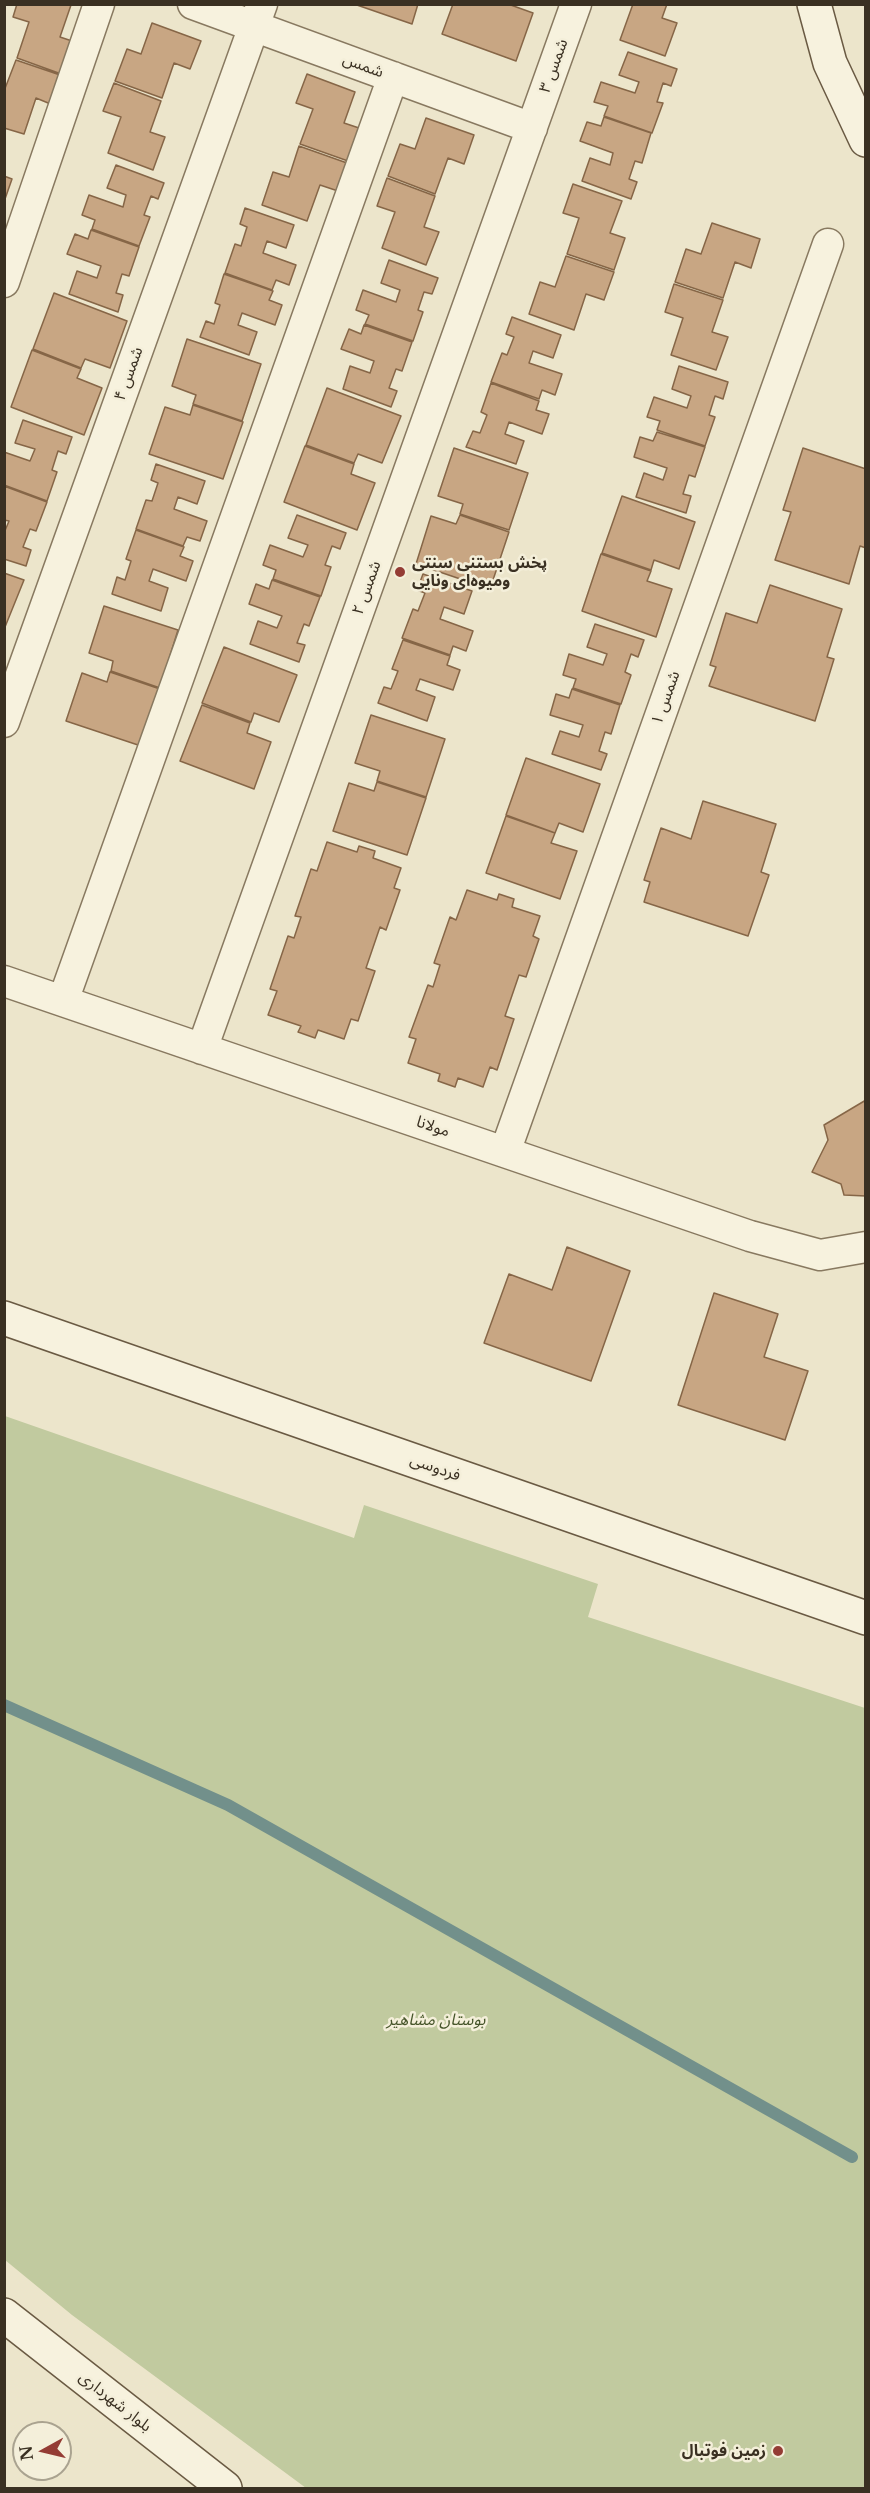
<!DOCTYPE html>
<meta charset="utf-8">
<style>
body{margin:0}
#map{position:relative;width:870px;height:2493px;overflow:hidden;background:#ece5cb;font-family:"Libre Baskerville",serif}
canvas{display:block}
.frame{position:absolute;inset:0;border:6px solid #3a3022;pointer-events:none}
.north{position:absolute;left:12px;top:2421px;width:60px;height:60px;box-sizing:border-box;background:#f4efda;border:2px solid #aaa390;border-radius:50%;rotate:262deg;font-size:16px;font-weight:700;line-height:24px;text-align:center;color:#3a3022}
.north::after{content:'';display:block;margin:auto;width:21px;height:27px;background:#943c34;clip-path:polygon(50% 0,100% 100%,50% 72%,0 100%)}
</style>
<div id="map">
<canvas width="870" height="2493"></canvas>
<div class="frame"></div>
<div class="north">N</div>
</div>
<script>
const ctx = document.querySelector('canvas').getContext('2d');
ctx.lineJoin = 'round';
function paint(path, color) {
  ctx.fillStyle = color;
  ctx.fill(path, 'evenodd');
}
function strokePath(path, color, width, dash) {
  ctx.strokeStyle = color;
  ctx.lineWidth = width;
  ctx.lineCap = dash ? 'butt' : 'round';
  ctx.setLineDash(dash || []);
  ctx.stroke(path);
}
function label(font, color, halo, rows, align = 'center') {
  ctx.font = font + ' "Libre Baskerville","Noto Sans Arabic",serif';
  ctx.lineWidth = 5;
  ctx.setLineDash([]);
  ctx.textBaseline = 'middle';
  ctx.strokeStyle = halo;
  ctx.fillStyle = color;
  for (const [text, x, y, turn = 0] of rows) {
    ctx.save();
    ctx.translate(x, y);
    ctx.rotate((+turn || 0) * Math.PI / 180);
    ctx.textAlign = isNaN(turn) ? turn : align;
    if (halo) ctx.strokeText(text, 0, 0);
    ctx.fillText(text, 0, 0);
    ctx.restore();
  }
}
const green = new Path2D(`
 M 5,1416 L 354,1538 L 364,1505 L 598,1584 L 588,1617 L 865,1708 L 865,2488 L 306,2488 L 72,2315 L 5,2260 Z`);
const stream = new Path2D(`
 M 4,1705 L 228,1805 L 852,2157`);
const building = new Path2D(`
 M 17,4 L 71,5 L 60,37 L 75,42 L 64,75 L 17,58 L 29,22 L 13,17 Z
 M 354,4 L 418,4 L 412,24 Z
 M 453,4 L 508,4 L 533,13 L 516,61 L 442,34 Z
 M 633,4 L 667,4 L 662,18 L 677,23 L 665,56 L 620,40 Z
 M 152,23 L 201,41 L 190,69 L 174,63 L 162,98 L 115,81 L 127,49 L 141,54 Z
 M 628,52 L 677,69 L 671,86 L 663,83 L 657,102 L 663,103 L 652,133 L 604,116 L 608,106 L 594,102 L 601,82 L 635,93 L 639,82 L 619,75 Z
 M 16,60 L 63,76 L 53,105 L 36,98 L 24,134 L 4,128 L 4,91 Z
 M 307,74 L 355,92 L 344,123 L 359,128 L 348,161 L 300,144 L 313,109 L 296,103 Z
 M 114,83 L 161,101 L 150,132 L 165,137 L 153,170 L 108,153 L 121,117 L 103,111 Z
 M 604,117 L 651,133 L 642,163 L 635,161 L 629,179 L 637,182 L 631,199 L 582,181 L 590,158 L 610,165 L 613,153 L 580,141 L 587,122 L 601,126 Z
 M 426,118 L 474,135 L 464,164 L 448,158 L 435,194 L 388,176 L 400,144 L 415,149 Z
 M 299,146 L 347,163 L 338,191 L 320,185 L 307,221 L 262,205 L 273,172 L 289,177 Z
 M 116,165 L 164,183 L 158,199 L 151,196 L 144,215 L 150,217 L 139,246 L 92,229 L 95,220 L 82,215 L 89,195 L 123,207 L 126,195 L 107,188 Z
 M 4,176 L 12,179 L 5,199 L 4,199 Z
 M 387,178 L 435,196 L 424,227 L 439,232 L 426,265 L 382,248 L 395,212 L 377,206 Z
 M 573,184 L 622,201 L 610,233 L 625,238 L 614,270 L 567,254 L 579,218 L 563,213 Z
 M 245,208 L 294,225 L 286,248 L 267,241 L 263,253 L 296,265 L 289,285 L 276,280 L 272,290 L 225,273 L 235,244 L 241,246 L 247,227 L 240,224 Z
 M 712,223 L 760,239 L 751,268 L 735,262 L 723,298 L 675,282 L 686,249 L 701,254 Z
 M 91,230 L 139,247 L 129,276 L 122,274 L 116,293 L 123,295 L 118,312 L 69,294 L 77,271 L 97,278 L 101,266 L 67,254 L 75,234 L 88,239 Z
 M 566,256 L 614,272 L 604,300 L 586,294 L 574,330 L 529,314 L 540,282 L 555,287 Z
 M 389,260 L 438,278 L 432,294 L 424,292 L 418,310 L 423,312 L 413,341 L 365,324 L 369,315 L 356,310 L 363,290 L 396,302 L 400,290 L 381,283 Z
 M 224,274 L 273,291 L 269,300 L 282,305 L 275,325 L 242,313 L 238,325 L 257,332 L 249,355 L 200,337 L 206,321 L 214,324 L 220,305 L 215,303 Z
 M 674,284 L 723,300 L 712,332 L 728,337 L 716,370 L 671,355 L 683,318 L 665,312 Z
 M 54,293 L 127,321 L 110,368 L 85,359 L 81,368 L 33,349 Z
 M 512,317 L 561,335 L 553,358 L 533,351 L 529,363 L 562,374 L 555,395 L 542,390 L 539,399 L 491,382 L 502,353 L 507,355 L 514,337 L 506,334 Z
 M 364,325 L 412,342 L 402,371 L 396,369 L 389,388 L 397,391 L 391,407 L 343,389 L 350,366 L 370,373 L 374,361 L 341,349 L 349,329 L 361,334 Z
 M 187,339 L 261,364 L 242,421 L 193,404 L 196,395 L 172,386 Z
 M 32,350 L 81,369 L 77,378 L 102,388 L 84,435 L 11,407 Z
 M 679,366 L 728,382 L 723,399 L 715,396 L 709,415 L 715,417 L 705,446 L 657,430 L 660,421 L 647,417 L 654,397 L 687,408 L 691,396 L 672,389 Z
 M 491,383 L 539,401 L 536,410 L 549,414 L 542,434 L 509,422 L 505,434 L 524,441 L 516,464 L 466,447 L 473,431 L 480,433 L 487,415 L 481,412 Z
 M 327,388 L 401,416 L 382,463 L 358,454 L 354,463 L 306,445 Z
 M 193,405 L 243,422 L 223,479 L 149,454 L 165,407 L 190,415 Z
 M 23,420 L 72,437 L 66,454 L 58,451 L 52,470 L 57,472 L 47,501 L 4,485 L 4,452 L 30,461 L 35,449 L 15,443 Z
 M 657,432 L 705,447 L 695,477 L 689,475 L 683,494 L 691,496 L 686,513 L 636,497 L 644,473 L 663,480 L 667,468 L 634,457 L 640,437 L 653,441 Z
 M 305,446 L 354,464 L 351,474 L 375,483 L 357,530 L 284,502 Z
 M 454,448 L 528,473 L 509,530 L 460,514 L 463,504 L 438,496 Z
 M 803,448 L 866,469 L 866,548 L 860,546 L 849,584 L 775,560 L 791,512 L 783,510 Z
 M 156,464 L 205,481 L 197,504 L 178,497 L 174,509 L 207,521 L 200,541 L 187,537 L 183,546 L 136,529 L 146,500 L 152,501 L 158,483 L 151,480 Z
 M 4,486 L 47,502 L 36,531 L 30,529 L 23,547 L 31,550 L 26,566 L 4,559 L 4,533 L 9,521 L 4,520 Z
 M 622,496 L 695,522 L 679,569 L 654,560 L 651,570 L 602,553 Z
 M 297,515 L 346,533 L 340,549 L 332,546 L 325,565 L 331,567 L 321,596 L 273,579 L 276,570 L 263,565 L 270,545 L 303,557 L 308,545 L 288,538 Z
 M 460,515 L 509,532 L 490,589 L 416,564 L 431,516 L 456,524 Z
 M 136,530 L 184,547 L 180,556 L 193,561 L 186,581 L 153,569 L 149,581 L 168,588 L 161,611 L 112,594 L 117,577 L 125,580 L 131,561 L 126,559 Z
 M 601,554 L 651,571 L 647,581 L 672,589 L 656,637 L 582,611 Z
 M 4,573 L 24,580 L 5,627 L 4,627 Z
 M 423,574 L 472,591 L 464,614 L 444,607 L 440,619 L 473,631 L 466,651 L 453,646 L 450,655 L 402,638 L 413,609 L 418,611 L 425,593 L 417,590 Z
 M 272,580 L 320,597 L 309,626 L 304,624 L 297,643 L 305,645 L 299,662 L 250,644 L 258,621 L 277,628 L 282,616 L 249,604 L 256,584 L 269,589 Z
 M 770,585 L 842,609 L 827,657 L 834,659 L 815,721 L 709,686 L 716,667 L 710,665 L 726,613 L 757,623 Z
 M 104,606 L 178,630 L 160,688 L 111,671 L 113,661 L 89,653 Z
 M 595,624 L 644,640 L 638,657 L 631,654 L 625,672 L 631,675 L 621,704 L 573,688 L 576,679 L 563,675 L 569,654 L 603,665 L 607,654 L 587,647 Z
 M 403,640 L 450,656 L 447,665 L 460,670 L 453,690 L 420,679 L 416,690 L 435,697 L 427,721 L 378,703 L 384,687 L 391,689 L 398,671 L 392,669 Z
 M 224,647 L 297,675 L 279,722 L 254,713 L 251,722 L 202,703 Z
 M 110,672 L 160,689 L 141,746 L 66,721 L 82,673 L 107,682 Z
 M 572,689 L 620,705 L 611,734 L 605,732 L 599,751 L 607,754 L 601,770 L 552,754 L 560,731 L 579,737 L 583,725 L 550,715 L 556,694 L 569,698 Z
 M 202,705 L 250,723 L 247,733 L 271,742 L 254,789 L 180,761 Z
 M 371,715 L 445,739 L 426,797 L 377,781 L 380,771 L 355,763 Z
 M 526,758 L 600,784 L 583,832 L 559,823 L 555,833 L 506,815 Z
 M 377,782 L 426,798 L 407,855 L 333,831 L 349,783 L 374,791 Z
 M 703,801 L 776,824 L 761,872 L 769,875 L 748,936 L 644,902 L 650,882 L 644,880 L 661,828 L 691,839 Z
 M 506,816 L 555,833 L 551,843 L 577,851 L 560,899 L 486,873 Z
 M 327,842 L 357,852 L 359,846 L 375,851 L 373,858 L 401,868 L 394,888 L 400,890 L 386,930 L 380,927 L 366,968 L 375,971 L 358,1021 L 351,1019 L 344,1039 L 318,1030 L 315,1038 L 298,1032 L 301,1026 L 268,1015 L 277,991 L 270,989 L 288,936 L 294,938 L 301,917 L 295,916 L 311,869 L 317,871 Z
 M 467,890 L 497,900 L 499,894 L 514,899 L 512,907 L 540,916 L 533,936 L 539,939 L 526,977 L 519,975 L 505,1016 L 514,1019 L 497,1070 L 490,1067 L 483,1087 L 458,1078 L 455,1087 L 438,1081 L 440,1074 L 408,1063 L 416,1039 L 409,1037 L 428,985 L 433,987 L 440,965 L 434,963 L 450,917 L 456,920 Z
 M 866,1100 L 866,1196 L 844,1195 L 841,1184 L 812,1172 L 828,1140 L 824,1125 Z
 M 567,1247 L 630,1271 L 591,1381 L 484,1343 L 509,1274 L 552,1290 Z
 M 714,1293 L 778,1314 L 764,1357 L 808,1371 L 785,1440 L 678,1405 Z`);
const street = new Path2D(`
 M 193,4 L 532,128
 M 4,282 L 99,4
 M 4,722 L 262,4
 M 4,981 L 750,1236 L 820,1255 L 866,1247
 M 63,1001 L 393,77
 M 202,1049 L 576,4
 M 505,1152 L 828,244`);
const secondary = new Path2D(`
 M 814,4 L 830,63 L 866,140
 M 4,1318 L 866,1618
 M 4,2315 L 225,2488`);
const markers = [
 [400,572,6,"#943c34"],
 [778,2451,6,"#943c34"]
];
const streetNames = [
 ["شمس",363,66,20],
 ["شمس ۳",554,66,-70],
 ["شمس ۴",129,374,-70],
 ["شمس ۲",367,588,-70],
 ["شمس ۱",666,698,-70],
 ["مولانا",433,1127,19],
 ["فردوسی",435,1468,19],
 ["بلوار شهرداری",115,2402,38]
];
const poiNames = [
 ["پخش بستنی سنتی",412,563],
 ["ومیوه‌ای ونایی",412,581],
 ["زمین فوتبال",766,2451,"right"]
];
const parkNames = [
 ["بوستان مشاهیر",436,2020]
];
paint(green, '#c1ca9f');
strokePath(stream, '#72908b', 12);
paint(building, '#c8a683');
strokePath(building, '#866647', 1.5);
strokePath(street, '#887960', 33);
strokePath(secondary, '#6a5a43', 36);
strokePath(street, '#f7f2de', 30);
strokePath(secondary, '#f7f2de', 33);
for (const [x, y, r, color] of markers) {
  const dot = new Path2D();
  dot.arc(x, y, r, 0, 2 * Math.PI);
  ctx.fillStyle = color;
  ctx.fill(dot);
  strokePath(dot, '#f4efda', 2);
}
label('16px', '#3a3022', '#f4efda', streetNames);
label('bold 16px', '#3a3022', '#f4efda', poiNames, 'left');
label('italic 16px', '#46552a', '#f4efda', parkNames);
</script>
